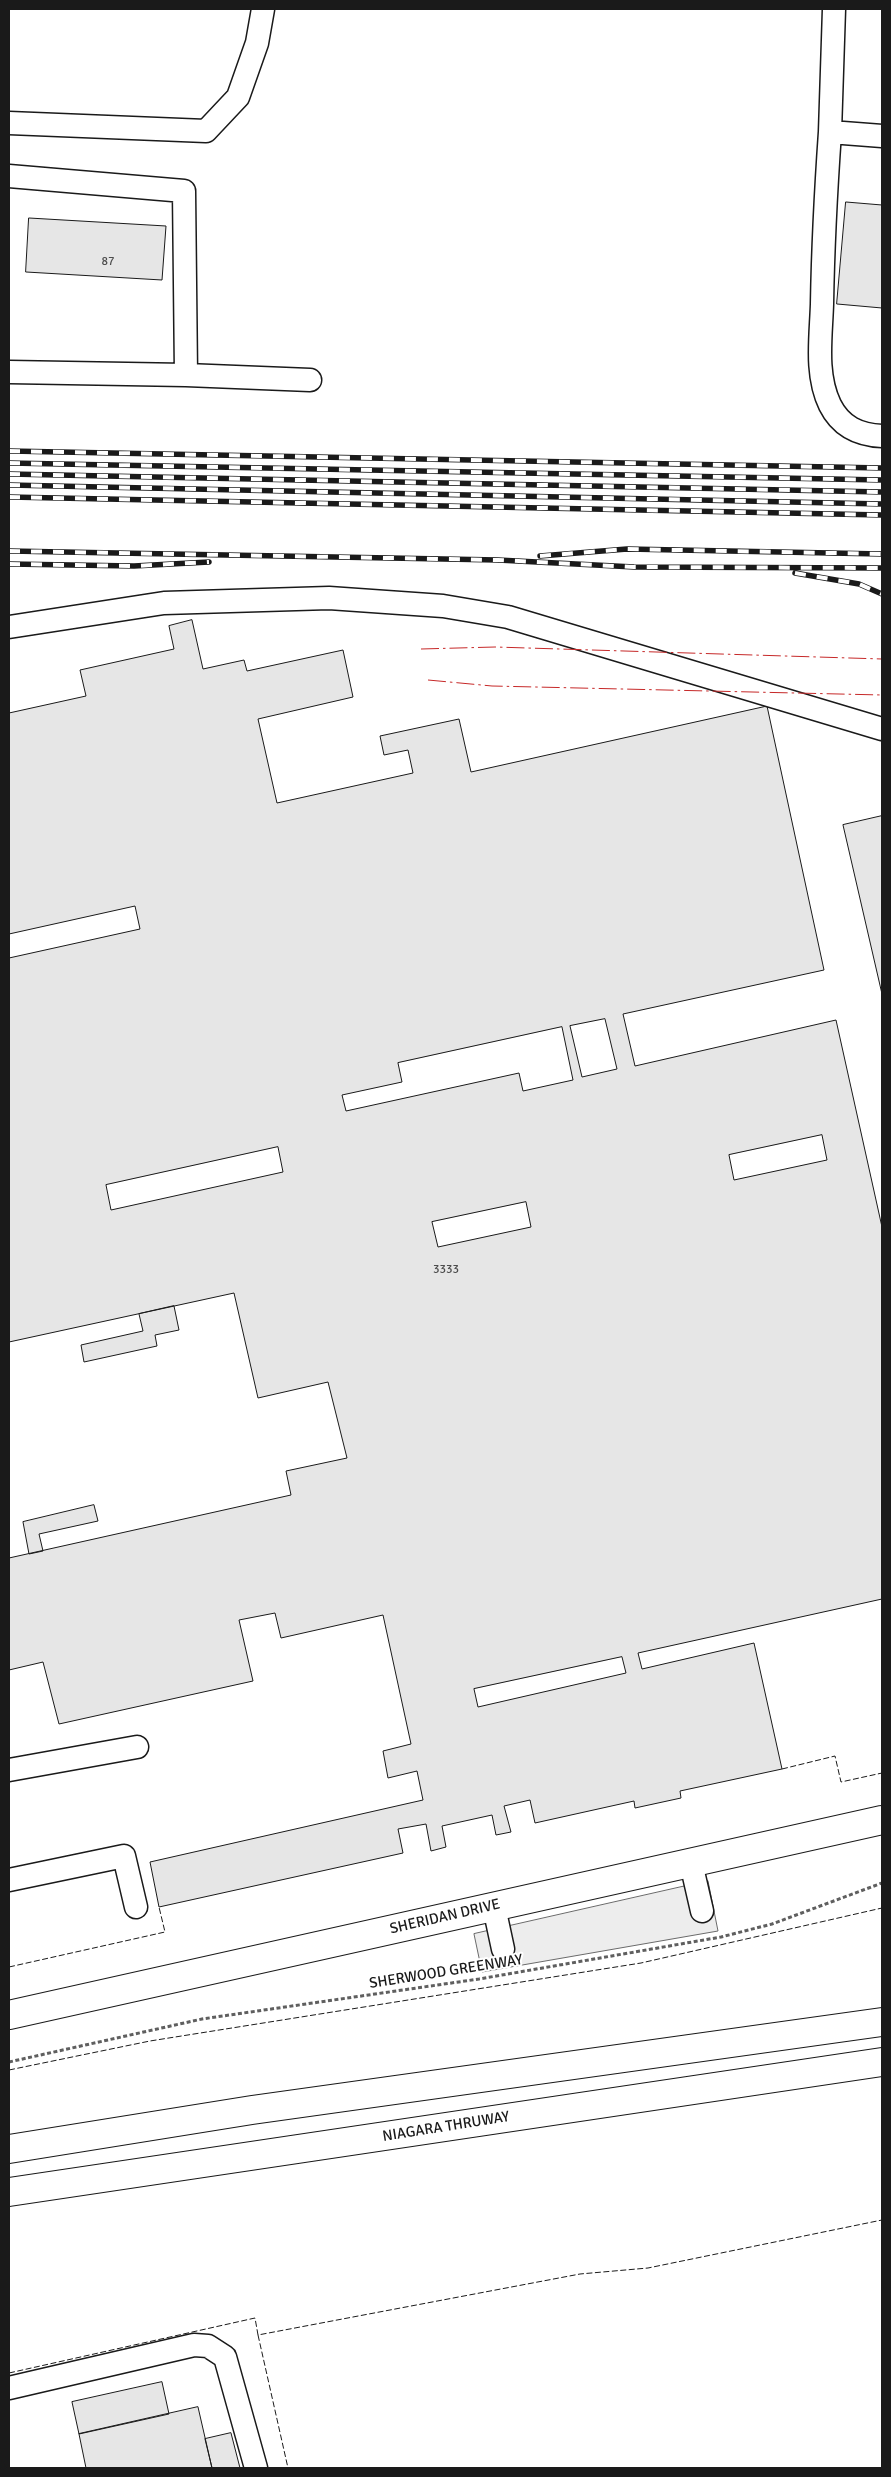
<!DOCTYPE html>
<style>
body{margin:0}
#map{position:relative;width:891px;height:2477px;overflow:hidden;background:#fff;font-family:Signika,sans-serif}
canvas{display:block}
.frame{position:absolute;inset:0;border:10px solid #1a1a1a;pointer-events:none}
</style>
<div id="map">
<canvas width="891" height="2477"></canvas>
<div class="frame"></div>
</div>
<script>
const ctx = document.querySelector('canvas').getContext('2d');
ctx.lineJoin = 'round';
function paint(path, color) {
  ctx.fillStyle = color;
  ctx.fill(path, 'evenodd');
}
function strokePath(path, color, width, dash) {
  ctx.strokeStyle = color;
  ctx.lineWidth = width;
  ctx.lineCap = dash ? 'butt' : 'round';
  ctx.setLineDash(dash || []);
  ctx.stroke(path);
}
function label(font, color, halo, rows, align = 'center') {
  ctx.font = font + ' Signika,sans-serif';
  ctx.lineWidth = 4;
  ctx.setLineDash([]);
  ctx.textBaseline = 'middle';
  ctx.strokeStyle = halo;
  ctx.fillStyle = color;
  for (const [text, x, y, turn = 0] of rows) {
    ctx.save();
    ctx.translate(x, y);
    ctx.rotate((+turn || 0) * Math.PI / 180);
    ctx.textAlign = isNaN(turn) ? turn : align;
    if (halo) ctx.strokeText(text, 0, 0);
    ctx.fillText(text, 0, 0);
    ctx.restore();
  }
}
const parking = new Path2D(`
 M 708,1881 L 718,1931 L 482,1972 L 474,1934 Z`);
const building = new Path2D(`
 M 846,202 L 882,205 L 882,308 L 837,304 Z
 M 29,218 L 166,226 L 162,280 L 26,272 Z
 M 192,620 L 203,669 L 244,660 L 247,671 L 343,650 L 353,697 L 258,719 L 277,803 L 413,773 L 408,750 L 384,755 L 380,736 L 459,719 L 471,772 L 767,706 L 824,970 L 623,1014 L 635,1066 L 836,1020 L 882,1227 L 882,1599 L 638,1653 L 642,1669 L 754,1643 L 782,1769 L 680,1791 L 681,1798 L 635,1808 L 634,1801 L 535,1823 L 530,1800 L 504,1806 L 511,1832 L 496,1835 L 492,1815 L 442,1826 L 446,1847 L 431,1851 L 426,1824 L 398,1829 L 403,1853 L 159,1907 L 150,1862 L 423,1800 L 417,1771 L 388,1778 L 383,1751 L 411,1744 L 383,1615 L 281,1638 L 275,1613 L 239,1620 L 253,1681 L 59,1724 L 43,1662 L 9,1670 L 9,1558 L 291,1495 L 286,1471 L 347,1458 L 328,1382 L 258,1398 L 234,1293 L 9,1342 L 9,958 L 140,929 L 135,906 L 9,934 L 9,713 L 86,696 L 80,670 L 174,649 L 169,626 ZM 605,1019 L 617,1069 L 582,1077 L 570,1026 ZM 562,1027 L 573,1080 L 523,1091 L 519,1073 L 346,1111 L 342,1095 L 402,1082 L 398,1063 ZM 822,1135 L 827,1160 L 734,1180 L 729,1155 ZM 278,1147 L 283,1172 L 111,1210 L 106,1185 ZM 526,1202 L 531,1227 L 438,1247 L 432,1222 ZM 622,1657 L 626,1673 L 478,1707 L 474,1689 Z
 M 882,816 L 882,994 L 843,825 Z
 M 174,1306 L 179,1330 L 155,1335 L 157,1346 L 84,1362 L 81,1345 L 143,1331 L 139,1314 Z
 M 94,1505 L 98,1521 L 39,1534 L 43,1551 L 29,1554 L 23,1522 Z
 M 162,2382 L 169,2414 L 79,2434 L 72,2402 Z
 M 198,2407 L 212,2468 L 86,2468 L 79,2434 Z
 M 231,2433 L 240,2468 L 212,2468 L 205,2439 Z`);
const path = new Path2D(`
 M 9,2062 L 202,2019 L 479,1979 L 721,1937 L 772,1924 L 882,1883`);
const minor = new Path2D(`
 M 834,9 L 830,132 L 882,136
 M 9,123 L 206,131 L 238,97 L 257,43 L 263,9
 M 830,132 C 826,189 823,246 822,304 C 821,337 815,374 830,405 C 841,427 859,435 882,436
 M 9,176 L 184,191 L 186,375 L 9,372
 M 186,375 L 310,380
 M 9,627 L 164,603 L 329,598 L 443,606 L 508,617 L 882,729
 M 9,1770 L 137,1747
 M 691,1863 L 702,1911
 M 9,1880 L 124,1856 L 136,1907
 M 494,1907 L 503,1949
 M 9,2388 L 194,2345 L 208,2346 L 225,2357 L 256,2468`);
const major = new Path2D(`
 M 9,2015 L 882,1820`);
const highway = new Path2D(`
 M 9,2149 L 252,2110 L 882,2022
 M 9,2192 L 882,2062`);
const rail = new Path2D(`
 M 9,451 L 882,468
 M 9,463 L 882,480
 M 9,474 L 882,492
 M 9,485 L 882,504
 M 9,497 L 882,515
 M 9,551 L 498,560 L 634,567 L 882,568
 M 540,556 L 627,549 L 882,554
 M 9,564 L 134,566 L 209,562
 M 795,573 L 859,584 L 882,594`);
const fence = new Path2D(`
 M 782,1769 L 835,1756 L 841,1782 L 882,1773
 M 9,1967 L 165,1932 L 159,1907
 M 9,2070 L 150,2041 L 641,1963 L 882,1908
 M 258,2335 L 288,2468
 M 9,2373 L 255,2318 L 258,2335 L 580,2274 L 648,2268 L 882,2220`);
const power = new Path2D(`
 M 421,649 L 495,647 L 882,659
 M 428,680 L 492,686 L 882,695`);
const numberNames = [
 ["87",108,262],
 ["3333",446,1270]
];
const streetNames = [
 ["SHERIDAN DRIVE",445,1917,-13],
 ["SHERWOOD GREENWAY",446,1972,-9],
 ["NIAGARA THRUWAY",446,2127,-9]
];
paint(parking, '#ededed');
strokePath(parking, '#6a6a6a', 1);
paint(building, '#e6e6e6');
strokePath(building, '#1a1a1a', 1);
strokePath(minor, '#1a1a1a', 25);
strokePath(major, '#1a1a1a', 30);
strokePath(highway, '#1a1a1a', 30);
strokePath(path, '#5f5f5f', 3, [4, 2.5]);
strokePath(minor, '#fff', 22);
strokePath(major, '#fff', 28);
strokePath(highway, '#fff', 28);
strokePath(rail, '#1a1a1a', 5.5);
strokePath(rail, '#fff', 4, [11]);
strokePath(fence, '#1a1a1a', 1, [6, 2.5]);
strokePath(power, '#c62828', 1, [18, 4, 2.5, 4]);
label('12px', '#4d4d4d', null, numberNames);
label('15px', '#1a1a1a', '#fff', streetNames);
</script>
